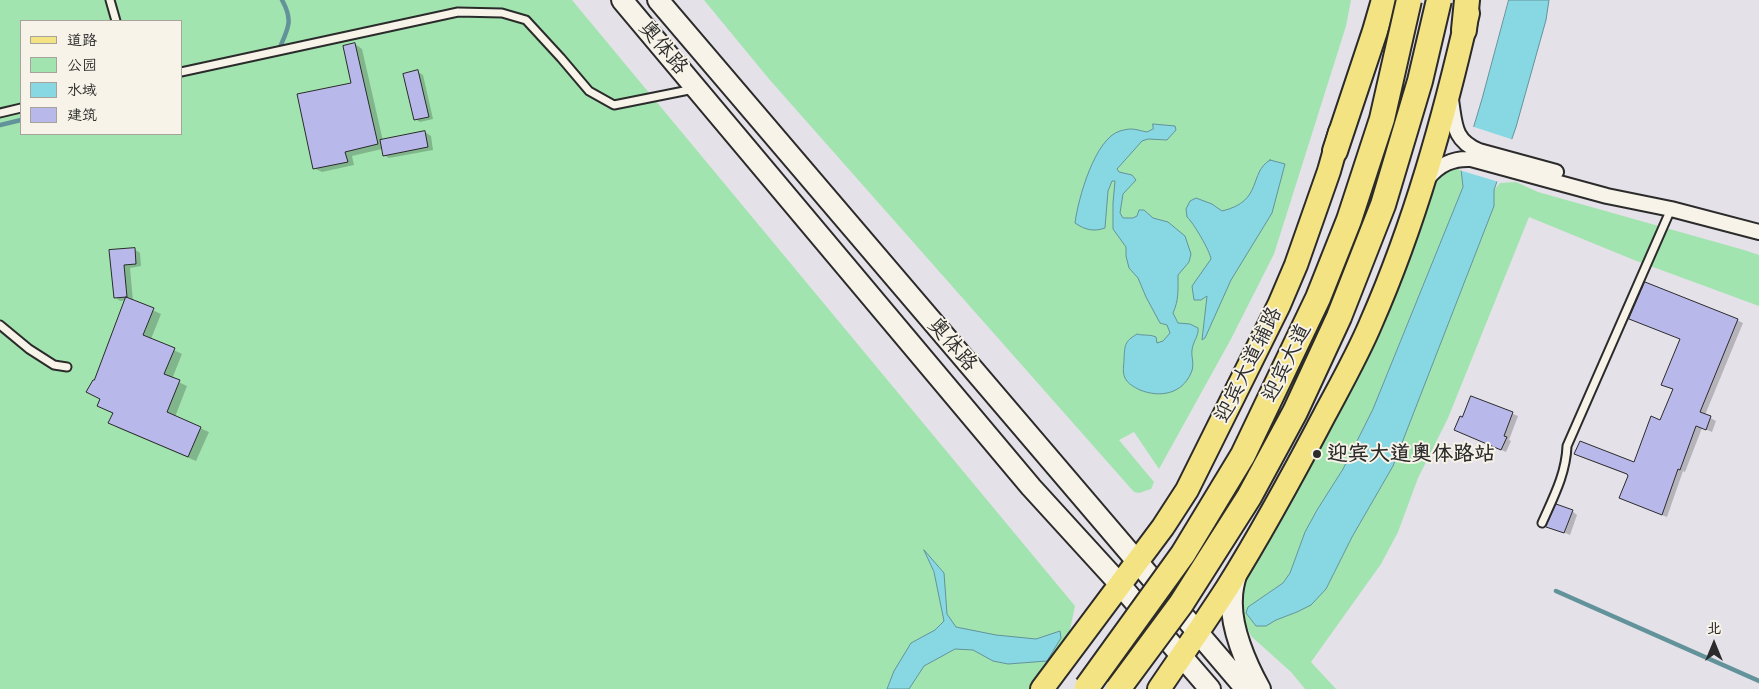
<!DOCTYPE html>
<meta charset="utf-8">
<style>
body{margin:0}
#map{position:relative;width:1759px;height:689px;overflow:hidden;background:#e4e1e9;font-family:Caveat,"LXGW WenKai TC",sans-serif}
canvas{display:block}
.legend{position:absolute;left:20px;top:20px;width:162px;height:115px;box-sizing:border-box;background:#f7f3e8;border:1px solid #a5a39c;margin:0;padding:6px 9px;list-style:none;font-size:15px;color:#2b2b2b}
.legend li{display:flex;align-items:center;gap:10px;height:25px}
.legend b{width:25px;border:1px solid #a5a39c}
.north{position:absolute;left:1689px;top:619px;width:50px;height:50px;-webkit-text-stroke:4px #f7f3e8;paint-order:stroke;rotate:0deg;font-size:14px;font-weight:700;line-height:20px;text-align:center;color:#2b2b2b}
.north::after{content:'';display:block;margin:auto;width:18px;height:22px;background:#2b2b2b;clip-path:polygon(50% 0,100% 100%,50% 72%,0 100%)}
</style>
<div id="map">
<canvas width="1759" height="689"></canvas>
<ul class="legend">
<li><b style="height:6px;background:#f4e382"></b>道路</li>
<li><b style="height:14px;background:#a2e4af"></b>公园</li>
<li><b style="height:14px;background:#88d8e4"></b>水域</li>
<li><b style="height:14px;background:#b9b8ea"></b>建筑</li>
</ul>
<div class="north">北</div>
</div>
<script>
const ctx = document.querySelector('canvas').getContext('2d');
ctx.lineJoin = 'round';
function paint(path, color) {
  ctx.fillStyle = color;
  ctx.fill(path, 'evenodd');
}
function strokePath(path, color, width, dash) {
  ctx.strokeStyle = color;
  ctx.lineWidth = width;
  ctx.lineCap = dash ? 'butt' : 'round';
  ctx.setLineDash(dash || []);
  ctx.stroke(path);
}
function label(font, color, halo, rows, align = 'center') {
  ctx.font = font + ' Caveat,"LXGW WenKai TC",sans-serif';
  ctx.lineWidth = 4;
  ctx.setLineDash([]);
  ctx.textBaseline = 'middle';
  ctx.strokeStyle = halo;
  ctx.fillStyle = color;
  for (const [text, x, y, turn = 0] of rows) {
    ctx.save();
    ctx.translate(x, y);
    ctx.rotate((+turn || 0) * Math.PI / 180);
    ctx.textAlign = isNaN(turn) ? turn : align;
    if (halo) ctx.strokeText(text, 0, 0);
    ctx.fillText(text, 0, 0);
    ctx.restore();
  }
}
const green = new Path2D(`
 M 0,0 L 572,0 L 1075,606 L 1060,678 L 1051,689 L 0,689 ZM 21,21 L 181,21 L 181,134 L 21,134 Z
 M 704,0 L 1351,0 L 1346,26 L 1274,254 L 1231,339 L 1159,469 L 1134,432 L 1119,440 L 1154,482 L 1151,489 L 1139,493 L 1134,492 L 769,79 Z
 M 1443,163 L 1461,169 L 1463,187 L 1373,409 L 1343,469 L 1317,510 L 1305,532 L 1290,573 L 1283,583 L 1248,607 L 1246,613 L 1256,626 L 1266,626 L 1276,620 L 1297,612 L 1326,589 L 1352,537 L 1393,466 L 1494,206 L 1494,190 L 1500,183 L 1516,182 L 1538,192 L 1744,250 L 1759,255 L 1759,306 L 1634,260 L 1529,217 L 1448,418 L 1418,478 L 1398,532 L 1381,564 L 1311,662 L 1336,689 L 1305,689 L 1291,672 L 1252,637 L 1245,625 L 1240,607 L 1243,564 Z`);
const water = new Path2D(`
 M 1509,0 L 1549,0 L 1546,20 L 1516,127 L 1494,190 L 1494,206 L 1393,466 L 1352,537 L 1326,589 L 1311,605 L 1297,612 L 1276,620 L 1266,626 L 1256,626 L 1246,613 L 1248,607 L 1283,583 L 1290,573 L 1305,532 L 1317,510 L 1343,469 L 1373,409 L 1463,187 L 1461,169 L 1482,99 Z
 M 1153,124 L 1175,126 L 1176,130 L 1167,140 L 1148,139 L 1142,141 L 1117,169 L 1119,172 L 1132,175 L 1136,180 L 1123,194 L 1120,213 L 1123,218 L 1133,218 L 1137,216 L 1139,210 L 1144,210 L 1153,218 L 1168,222 L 1185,236 L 1191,254 L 1189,262 L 1178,275 C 1178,289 1179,300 1173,313 L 1178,323 L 1190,324 L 1198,328 C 1199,336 1193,341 1192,350 C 1191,357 1195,365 1191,373 C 1182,394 1160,398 1140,390 C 1134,387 1128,384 1125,378 C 1122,372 1124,365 1124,359 C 1125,345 1124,342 1137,334 C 1144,336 1149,334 1156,337 L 1157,343 L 1163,341 L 1170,333 L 1167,325 L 1160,323 L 1146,297 L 1138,278 L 1129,268 L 1126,256 L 1126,247 L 1113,229 L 1113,203 L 1115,181 L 1112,181 L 1108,191 L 1105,228 C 1094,232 1085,230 1075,223 C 1078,199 1095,138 1120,131 C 1133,127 1136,130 1147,132 L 1153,129 Z
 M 1270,160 L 1285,164 L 1272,213 L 1231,280 L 1205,338 L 1202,340 L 1207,296 L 1201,300 L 1194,300 L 1192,286 L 1211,259 C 1210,251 1193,222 1187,217 L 1186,209 L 1190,201 L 1196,198 L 1212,204 L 1222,211 C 1264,201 1248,173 1270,160 Z
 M 924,550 L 944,573 L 947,614 L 956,627 L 996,635 L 1036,639 L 1060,631 L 1061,638 L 1047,661 L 1008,664 L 993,661 L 973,650 L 955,649 L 924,666 L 909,689 L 887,689 L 894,671 L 911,643 L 935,630 L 944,621 L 934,572 Z`);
const pier = new Path2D(`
 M 1471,126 L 1514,140 L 1499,182 L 1459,170 Z`);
const shadow = new Path2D(`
 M 355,44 L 362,49 L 383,141 L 425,132 L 431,136 L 433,150 L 389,158 L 384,155 L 382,149 L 352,156 L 354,165 L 322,172 L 314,168 L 353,84 Z
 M 418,72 L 423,75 L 433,119 L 420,122 L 415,119 Z
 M 134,249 L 140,253 L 141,266 L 130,268 L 133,301 L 161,314 L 151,339 L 182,354 L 172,379 L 187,386 L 175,417 L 209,432 L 196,461 L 118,428 L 110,423 L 114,414 L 98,406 L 101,399 L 95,382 L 126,300 L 120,301 L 115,297 L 111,252 Z
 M 1737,320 L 1743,323 L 1705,415 L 1716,421 L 1712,432 L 1702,428 L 1685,472 L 1683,471 L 1667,517 L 1620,498 L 1628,475 L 1581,457 L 1634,463 L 1661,422 L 1674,389 L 1668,387 Z
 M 1471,397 L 1518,416 L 1509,440 L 1511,441 L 1506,452 L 1461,432 L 1463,419 Z
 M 1572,511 L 1577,515 L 1570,535 L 1548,526 Z`);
const stream = new Path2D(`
 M 280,47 C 289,27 293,20 282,0
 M 0,125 L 21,120
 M 1556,591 L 1759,681`);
const building = new Path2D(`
 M 355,43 L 378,144 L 345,152 L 348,162 L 313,169 L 297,94 L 351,83 L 343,46 Z
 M 418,70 L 429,117 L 414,120 L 403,74 Z
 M 425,131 L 428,147 L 383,156 L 380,140 Z
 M 135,248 L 136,264 L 124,265 L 127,297 L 114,298 L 109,250 Z
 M 1645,282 L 1738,319 L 1700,412 L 1711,416 L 1706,430 L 1696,426 L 1680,470 L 1678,469 L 1662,515 L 1619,498 L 1628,476 L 1627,474 L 1574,454 L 1580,441 L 1634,462 L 1651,416 L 1660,420 L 1673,389 L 1661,385 L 1680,339 L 1629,319 Z
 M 126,297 L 154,308 L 143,335 L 175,348 L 164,374 L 180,380 L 167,412 L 201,427 L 188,457 L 108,423 L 113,413 L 97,406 L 100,399 L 86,392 L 93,380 L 94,380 Z
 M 1471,396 L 1513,412 L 1504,436 L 1507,437 L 1501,450 L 1454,430 L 1460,416 L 1462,417 Z
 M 1556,504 L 1573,510 L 1564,533 L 1546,527 Z`);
const service = new Path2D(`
 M 110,0 L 116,21
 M 181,72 L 458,12 L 502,13 L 526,20 L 561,58 L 589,91 L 614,105 L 694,89
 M 0,113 L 21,108
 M 0,325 L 29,349 L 54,365 L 67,367
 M 1542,523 C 1553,498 1566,474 1567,446 L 1671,209`);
const minor = new Path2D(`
 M 1451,100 C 1455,124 1453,140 1479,151 L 1556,172
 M 1428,178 C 1440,164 1453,158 1471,159 L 1607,196 L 1671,209 L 1759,232`);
const secondary = new Path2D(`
 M 622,0 L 1031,487 L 1115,579 L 1210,689
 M 658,0 L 1246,689
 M 1236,575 C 1234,582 1232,590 1232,598 C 1230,627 1246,664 1260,689`);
const primary = new Path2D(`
 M 1042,689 L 1163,527 L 1187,490 L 1279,305 L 1296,265 L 1329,171 L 1340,132
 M 1159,689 C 1182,655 1205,622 1227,588 C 1262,532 1294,473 1325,414 C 1341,384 1358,354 1371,323 C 1415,223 1444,118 1468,13`);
const trunk = new Path2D(`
 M 1464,30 L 1467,0
 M 1335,151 L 1375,31 L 1384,0`);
const trunkBridge = new Path2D(`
 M 1087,687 L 1183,554 L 1243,455 L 1318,298 L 1349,220 L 1382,119 L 1409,0
 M 1118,689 L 1181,604 L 1249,497 L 1295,412 L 1339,317 L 1383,205 L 1420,81 L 1439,0`);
const markers = [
 [1317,454,5,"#2b2b2b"]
];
const streetNames = [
 ["奥体路",663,48,50],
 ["奥体路",952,345,49],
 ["迎宾大道",1287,363,-64],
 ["迎宾大道辅路",1249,365,-64]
];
const poiNames = [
 ["迎宾大道奥体路站",1327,454]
];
paint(green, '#a2e4af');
paint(water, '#88d8e4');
strokePath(water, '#63939a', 1);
paint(pier, '#e4e1e9');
paint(shadow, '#0003');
strokePath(stream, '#63939a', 4.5);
paint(building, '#b9b8ea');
strokePath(building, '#2b2b2b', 1);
strokePath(service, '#2b2b2b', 11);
strokePath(minor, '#2b2b2b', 18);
strokePath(secondary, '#2b2b2b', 24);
strokePath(primary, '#2b2b2b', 26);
strokePath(trunk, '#2b2b2b', 28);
strokePath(service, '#f7f3e8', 7);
strokePath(minor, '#f7f3e8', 14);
strokePath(secondary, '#f7f3e8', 20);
strokePath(primary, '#f4e382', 22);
strokePath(trunk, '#f4e382', 24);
strokePath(trunkBridge, '#2b2b2b', 28, []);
strokePath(trunkBridge, '#f4e382', 24);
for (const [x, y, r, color] of markers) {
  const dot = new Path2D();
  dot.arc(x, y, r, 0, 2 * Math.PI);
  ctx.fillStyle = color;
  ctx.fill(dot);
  strokePath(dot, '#f7f3e8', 2);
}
label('21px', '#2b2b2b', '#f7f3e8', streetNames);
label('bold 21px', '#2b2b2b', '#f7f3e8', poiNames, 'left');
</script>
